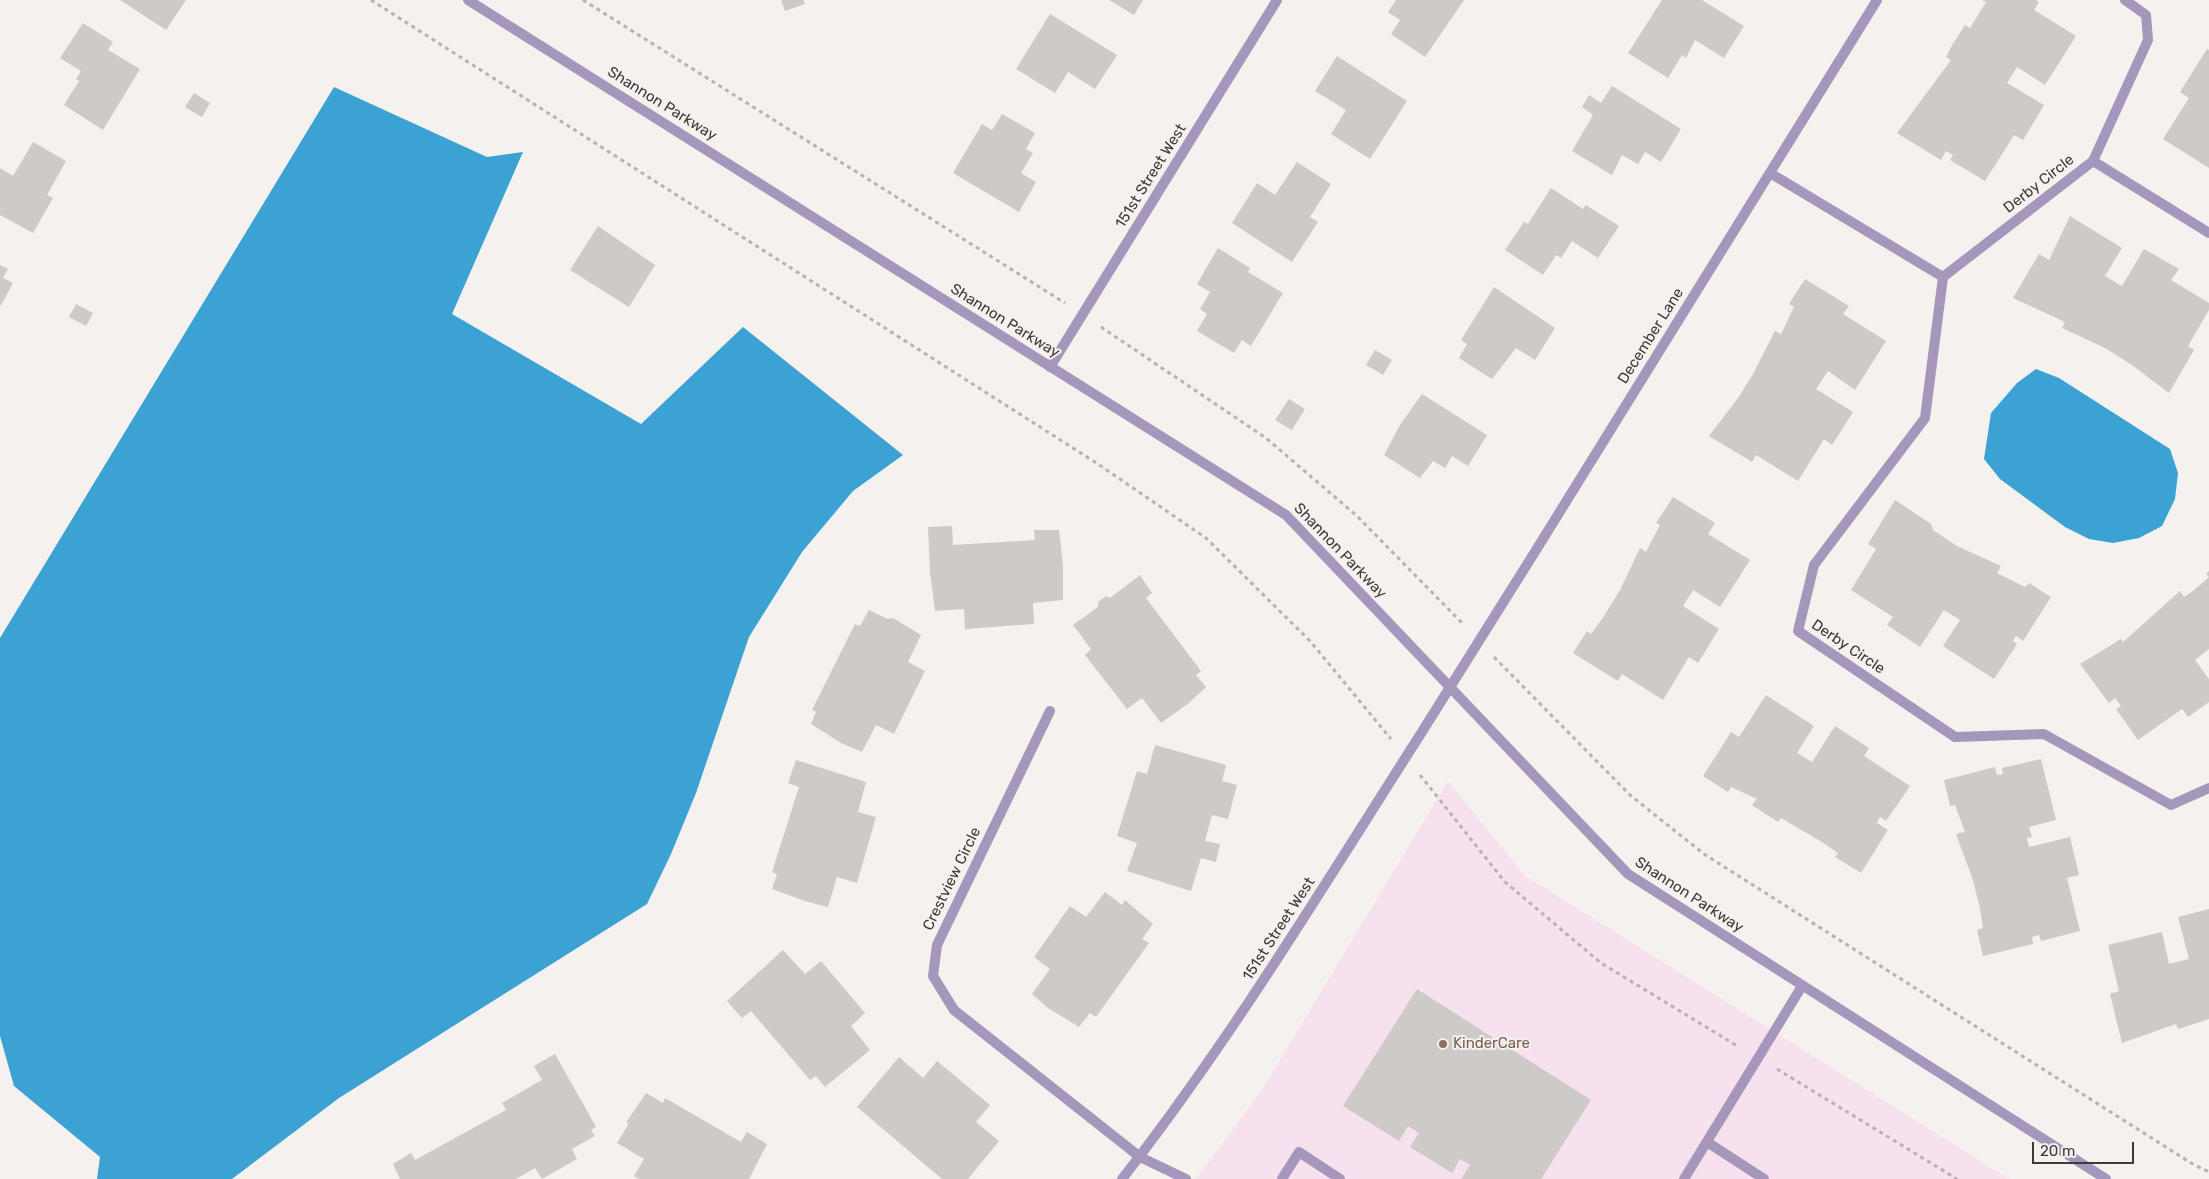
<!DOCTYPE html>
<style>
body{margin:0}
#map{position:relative;width:2209px;height:1179px;overflow:hidden;background:#f5f1ee;font-family:Rubik,sans-serif}
canvas{display:block}
.scale{position:absolute;left:2032px;top:1142px;width:102px;height:22px;box-sizing:border-box;border:2px solid #3d3b3a;border-top:0;padding-left:6px;font-size:15px;line-height:18px;white-space:nowrap;color:#3d3b3a;-webkit-text-stroke:4px #f5f1ee;paint-order:stroke}
</style>
<div id="map">
<canvas width="2209" height="1179"></canvas>
<div class="scale">20 m</div>
</div>
<script>
const ctx = document.querySelector('canvas').getContext('2d');
ctx.lineJoin = 'round';
function paint(path, color) {
  ctx.fillStyle = color;
  ctx.fill(path, 'evenodd');
}
function strokePath(path, color, width, dash) {
  ctx.strokeStyle = color;
  ctx.lineWidth = width;
  ctx.lineCap = dash ? 'butt' : 'round';
  ctx.setLineDash(dash || []);
  ctx.stroke(path);
}
function label(font, color, halo, rows, align = 'center') {
  ctx.font = font + ' Rubik,sans-serif';
  ctx.lineWidth = 4;
  ctx.setLineDash([]);
  ctx.textBaseline = 'middle';
  ctx.strokeStyle = halo;
  ctx.fillStyle = color;
  for (const [text, x, y, turn = 0] of rows) {
    ctx.save();
    ctx.translate(x, y);
    ctx.rotate((+turn || 0) * Math.PI / 180);
    ctx.textAlign = isNaN(turn) ? turn : align;
    if (halo) ctx.strokeText(text, 0, 0);
    ctx.fillText(text, 0, 0);
    ctx.restore();
  }
}
const commercial = new Path2D(`
 M 1448,781 L 1524,875 L 2009,1179 L 1196,1179 L 1262,1090 Z`);
const water = new Path2D(`
 M 334,87 L 487,157 L 523,152 L 452,314 L 641,424 L 743,327 L 903,455 L 853,491 L 802,552 L 749,637 L 696,793 L 671,854 L 647,904 L 339,1098 L 232,1179 L 97,1179 L 100,1157 L 14,1086 L 0,1036 L 0,638 Z
 M 2036,369 L 2059,378 L 2170,449 L 2178,473 L 2175,499 L 2162,526 L 2139,538 L 2113,543 L 2089,539 L 2065,527 L 2000,479 L 1984,459 L 1991,413 L 2017,383 Z`);
const building = new Path2D(`
 M 120,0 L 186,0 L 166,30 Z
 M 781,0 L 803,0 L 805,4 L 785,11 Z
 M 1109,0 L 1143,0 L 1134,15 Z
 M 1396,0 L 1464,0 L 1425,57 L 1391,34 L 1400,20 L 1388,12 Z
 M 1662,0 L 1702,0 L 1744,26 L 1724,58 L 1695,40 L 1686,58 L 1682,55 L 1668,78 L 1628,53 Z
 M 1982,0 L 2036,0 L 2039,2 L 2034,10 L 2076,36 L 2045,85 L 2017,67 L 2007,83 L 2044,105 L 2023,140 L 2014,135 L 1985,181 L 1950,160 L 1953,155 L 1946,151 L 1941,160 L 1897,133 L 1951,60 L 1946,57 L 1951,47 L 1965,25 L 1970,28 L 1986,2 Z
 M 1050,14 L 1117,55 L 1095,89 L 1068,72 L 1055,93 L 1016,69 Z
 M 83,23 L 113,42 L 108,50 L 140,69 L 103,130 L 64,105 L 79,81 L 76,79 L 81,71 L 60,58 Z
 M 2207,49 L 2209,50 L 2209,168 L 2163,139 L 2189,98 L 2180,92 Z
 M 1337,56 L 1407,101 L 1370,159 L 1331,134 L 1346,110 L 1315,91 Z
 M 1612,86 L 1681,129 L 1661,162 L 1645,152 L 1638,164 L 1622,155 L 1612,175 L 1572,151 L 1593,115 L 1582,107 L 1589,95 L 1601,103 Z
 M 194,93 L 210,103 L 202,117 L 185,107 Z
 M 1002,114 L 1035,133 L 1026,149 L 1033,153 L 1021,173 L 1036,182 L 1019,212 L 953,173 L 982,124 L 992,130 Z
 M 33,142 L 66,161 L 47,195 L 53,198 L 33,233 L 0,215 L 0,168 L 13,176 Z
 M 1297,162 L 1331,184 L 1310,217 L 1318,222 L 1292,262 L 1232,223 L 1257,183 L 1275,195 Z
 M 1551,188 L 1583,209 L 1586,205 L 1619,226 L 1598,258 L 1572,241 L 1561,258 L 1556,255 L 1543,275 L 1505,250 L 1524,222 L 1528,224 Z
 M 2070,216 L 2122,248 L 2105,276 L 2122,286 L 2144,249 L 2179,269 L 2171,280 L 2209,303 L 2209,310 L 2188,346 L 2194,350 L 2169,393 L 2132,365 L 2105,348 L 2062,328 L 2065,322 L 2013,298 L 2039,254 L 2049,260 Z
 M 598,226 L 655,265 L 629,307 L 570,270 Z
 M 1218,248 L 1250,268 L 1248,272 L 1283,293 L 1251,346 L 1242,340 L 1234,353 L 1197,331 L 1207,314 L 1200,309 L 1210,292 L 1197,284 Z
 M 0,265 L 8,269 L 3,278 L 13,283 L 0,307 Z
 M 1805,279 L 1849,306 L 1843,314 L 1886,341 L 1855,390 L 1828,371 L 1816,389 L 1853,412 L 1832,445 L 1824,439 L 1798,481 L 1756,455 L 1752,462 L 1709,436 L 1738,398 L 1753,374 L 1775,331 L 1781,334 L 1794,307 L 1789,304 Z
 M 1494,287 L 1555,328 L 1535,360 L 1516,348 L 1492,379 L 1459,358 L 1467,344 L 1461,340 Z
 M 76,304 L 93,313 L 86,326 L 69,317 Z
 M 1375,350 L 1392,360 L 1383,375 L 1366,365 Z
 M 1422,394 L 1487,435 L 1468,466 L 1452,456 L 1445,468 L 1433,461 L 1420,478 L 1384,455 L 1400,425 Z
 M 1289,399 L 1305,409 L 1292,430 L 1275,420 Z
 M 1673,497 L 1715,523 L 1708,534 L 1750,560 L 1720,607 L 1693,590 L 1683,606 L 1719,629 L 1698,663 L 1689,657 L 1663,700 L 1622,674 L 1618,681 L 1573,653 L 1587,631 L 1591,634 L 1604,616 L 1620,590 L 1640,548 L 1646,552 L 1660,525 L 1656,523 Z
 M 1895,500 L 1931,524 L 1933,530 L 1957,546 L 2001,566 L 1997,573 L 2025,587 L 2029,583 L 2051,597 L 2023,641 L 2016,636 L 2013,641 L 2017,644 L 1994,679 L 1943,646 L 1960,620 L 1944,610 L 1920,647 L 1887,625 L 1893,617 L 1851,590 L 1876,549 L 1868,544 Z
 M 952,526 L 953,545 L 1035,540 L 1034,530 L 1059,530 L 1063,566 L 1063,600 L 1033,603 L 1034,624 L 965,629 L 964,609 L 935,611 L 930,572 L 928,527 Z
 M 2209,571 L 2209,649 L 2195,660 L 2209,679 L 2209,702 L 2188,717 L 2182,709 L 2138,740 L 2116,709 L 2121,706 L 2115,698 L 2109,703 L 2080,664 L 2121,639 L 2123,642 L 2180,591 L 2184,597 L 2193,591 L 2209,577 L 2206,574 Z
 M 1140,575 L 1152,593 L 1146,598 L 1201,671 L 1196,675 L 1206,687 L 1189,703 L 1161,723 L 1142,698 L 1127,709 L 1085,655 L 1091,649 L 1073,625 L 1098,607 L 1098,602 L 1106,596 L 1110,598 Z
 M 869,610 L 888,619 L 893,618 L 921,635 L 908,662 L 925,671 L 894,734 L 876,725 L 862,752 L 841,743 L 811,724 L 816,712 L 812,710 L 855,624 L 860,626 Z
 M 1766,695 L 1814,726 L 1797,753 L 1812,762 L 1835,726 L 1869,748 L 1864,756 L 1910,786 L 1886,821 L 1880,817 L 1877,823 L 1888,830 L 1861,873 L 1835,857 L 1838,853 L 1822,842 L 1781,818 L 1778,822 L 1752,805 L 1757,799 L 1731,787 L 1728,792 L 1703,776 L 1731,732 L 1739,737 Z
 M 1155,745 L 1226,765 L 1222,781 L 1237,785 L 1228,819 L 1212,815 L 1205,841 L 1220,844 L 1216,862 L 1201,858 L 1191,891 L 1127,871 L 1137,843 L 1117,836 L 1137,771 L 1147,774 Z
 M 2041,759 L 2056,820 L 2029,827 L 2032,837 L 2027,838 L 2029,847 L 2070,837 L 2079,875 L 2067,878 L 2080,931 L 2041,941 L 2039,935 L 2032,937 L 2033,944 L 1983,956 L 1977,930 L 1983,928 L 1980,909 L 1973,880 L 1956,834 L 1965,832 L 1955,805 L 1950,806 L 1944,780 L 1995,767 L 1997,775 L 2003,774 L 2002,768 Z
 M 796,760 L 866,782 L 858,812 L 876,817 L 857,883 L 837,877 L 828,907 L 805,901 L 772,889 L 777,874 L 772,872 L 799,787 L 788,783 Z
 M 1105,892 L 1122,905 L 1125,900 L 1153,924 L 1142,939 L 1149,943 L 1096,1017 L 1090,1013 L 1079,1027 L 1048,1008 L 1032,994 L 1050,969 L 1034,957 L 1070,906 L 1086,917 Z
 M 2209,909 L 2209,1019 L 2178,1029 L 2176,1024 L 2122,1043 L 2110,994 L 2119,991 L 2108,945 L 2162,932 L 2169,964 L 2189,959 L 2178,917 Z
 M 783,950 L 805,974 L 821,961 L 865,1013 L 851,1026 L 870,1050 L 825,1087 L 816,1076 L 810,1080 L 751,1011 L 742,1018 L 727,1001 Z
 M 1417,989 L 1591,1100 L 1541,1179 L 1461,1179 L 1470,1165 L 1460,1159 L 1452,1173 L 1410,1147 L 1419,1133 L 1408,1126 L 1399,1141 L 1343,1106 Z
 M 555,1054 L 596,1127 L 591,1130 L 595,1136 L 572,1149 L 577,1159 L 542,1179 L 535,1168 L 516,1179 L 400,1179 L 393,1164 L 411,1153 L 415,1160 L 506,1110 L 502,1103 L 542,1080 L 534,1066 Z
 M 899,1057 L 923,1078 L 937,1061 L 990,1105 L 976,1122 L 999,1141 L 968,1179 L 942,1179 L 857,1107 Z
 M 646,1093 L 663,1103 L 665,1098 L 741,1142 L 747,1132 L 767,1144 L 749,1179 L 639,1179 L 634,1176 L 644,1159 L 617,1143 L 628,1125 L 627,1121 Z`);
const path = new Path2D(`
 M 371,0 L 1098,464 L 1206,538 L 1310,641 L 1391,739
 M 583,0 L 1065,303
 M 1101,327 L 1266,438 L 1357,516 L 1464,625
 M 1494,657 L 1630,795 L 1704,854 L 2191,1163 L 2209,1172
 M 1420,775 L 1505,882 L 1601,963 L 1739,1047
 M 1777,1069 L 1957,1179`);
const service = new Path2D(`
 M 2093,161 L 2148,40 L 2146,15 L 2125,0
 M 1770,173 L 1943,277
 M 2209,233 L 2093,161 L 1943,277 L 1925,418 L 1814,565 L 1798,631 L 1955,737 L 2044,734 L 2171,805 L 2209,788
 M 1050,711 L 937,945 L 933,976 L 954,1010 L 1140,1157 L 1186,1179
 M 1707,1142 L 1764,1179
 M 1282,1179 L 1299,1152 L 1340,1179
 M 1684,1179 L 1802,986`);
const minor = new Path2D(`
 M 1050,367 L 1277,0
 M 1122,1179 C 1232,1038 1324,885 1420,735 C 1574,491 1725,245 1877,0`);
const tertiary = new Path2D(`
 M 468,0 L 1286,515 L 1628,874 L 2106,1179`);
const markers = [
 [1443,1044,5,"#8d6e63"]
];
const streetNames = [
 ["Shannon Parkway",662,104,32],
 ["151st Street West",1151,176,-58],
 ["Derby Circle",2039,184,-38],
 ["Shannon Parkway",1005,321,32],
 ["December Lane",1651,336,-58],
 ["Shannon Parkway",1340,551,46],
 ["Derby Circle",1848,647,34],
 ["Crestview Circle",952,879,-64],
 ["Shannon Parkway",1689,895,33],
 ["151st Street West",1279,929,-57]
];
const educationNames = [
 ["KinderCare",1453,1044]
];
paint(commercial, '#f7e1ee');
paint(water, '#3ca1d3');
paint(building, '#cdcac7');
strokePath(path, '#b7b3b1', 3, [4, 4]);
strokePath(service, '#a597bb', 10);
strokePath(minor, '#a597bb', 10);
strokePath(tertiary, '#a597bb', 10);
for (const [x, y, r, color] of markers) {
  const dot = new Path2D();
  dot.arc(x, y, r, 0, 2 * Math.PI);
  ctx.fillStyle = color;
  ctx.fill(dot);
  strokePath(dot, '#f5f1ee', 2);
}
label('15px', '#3d3b3a', '#f5f1ee', streetNames);
label('15px', '#785e54', '#f5f1ee', educationNames, 'left');
</script>
